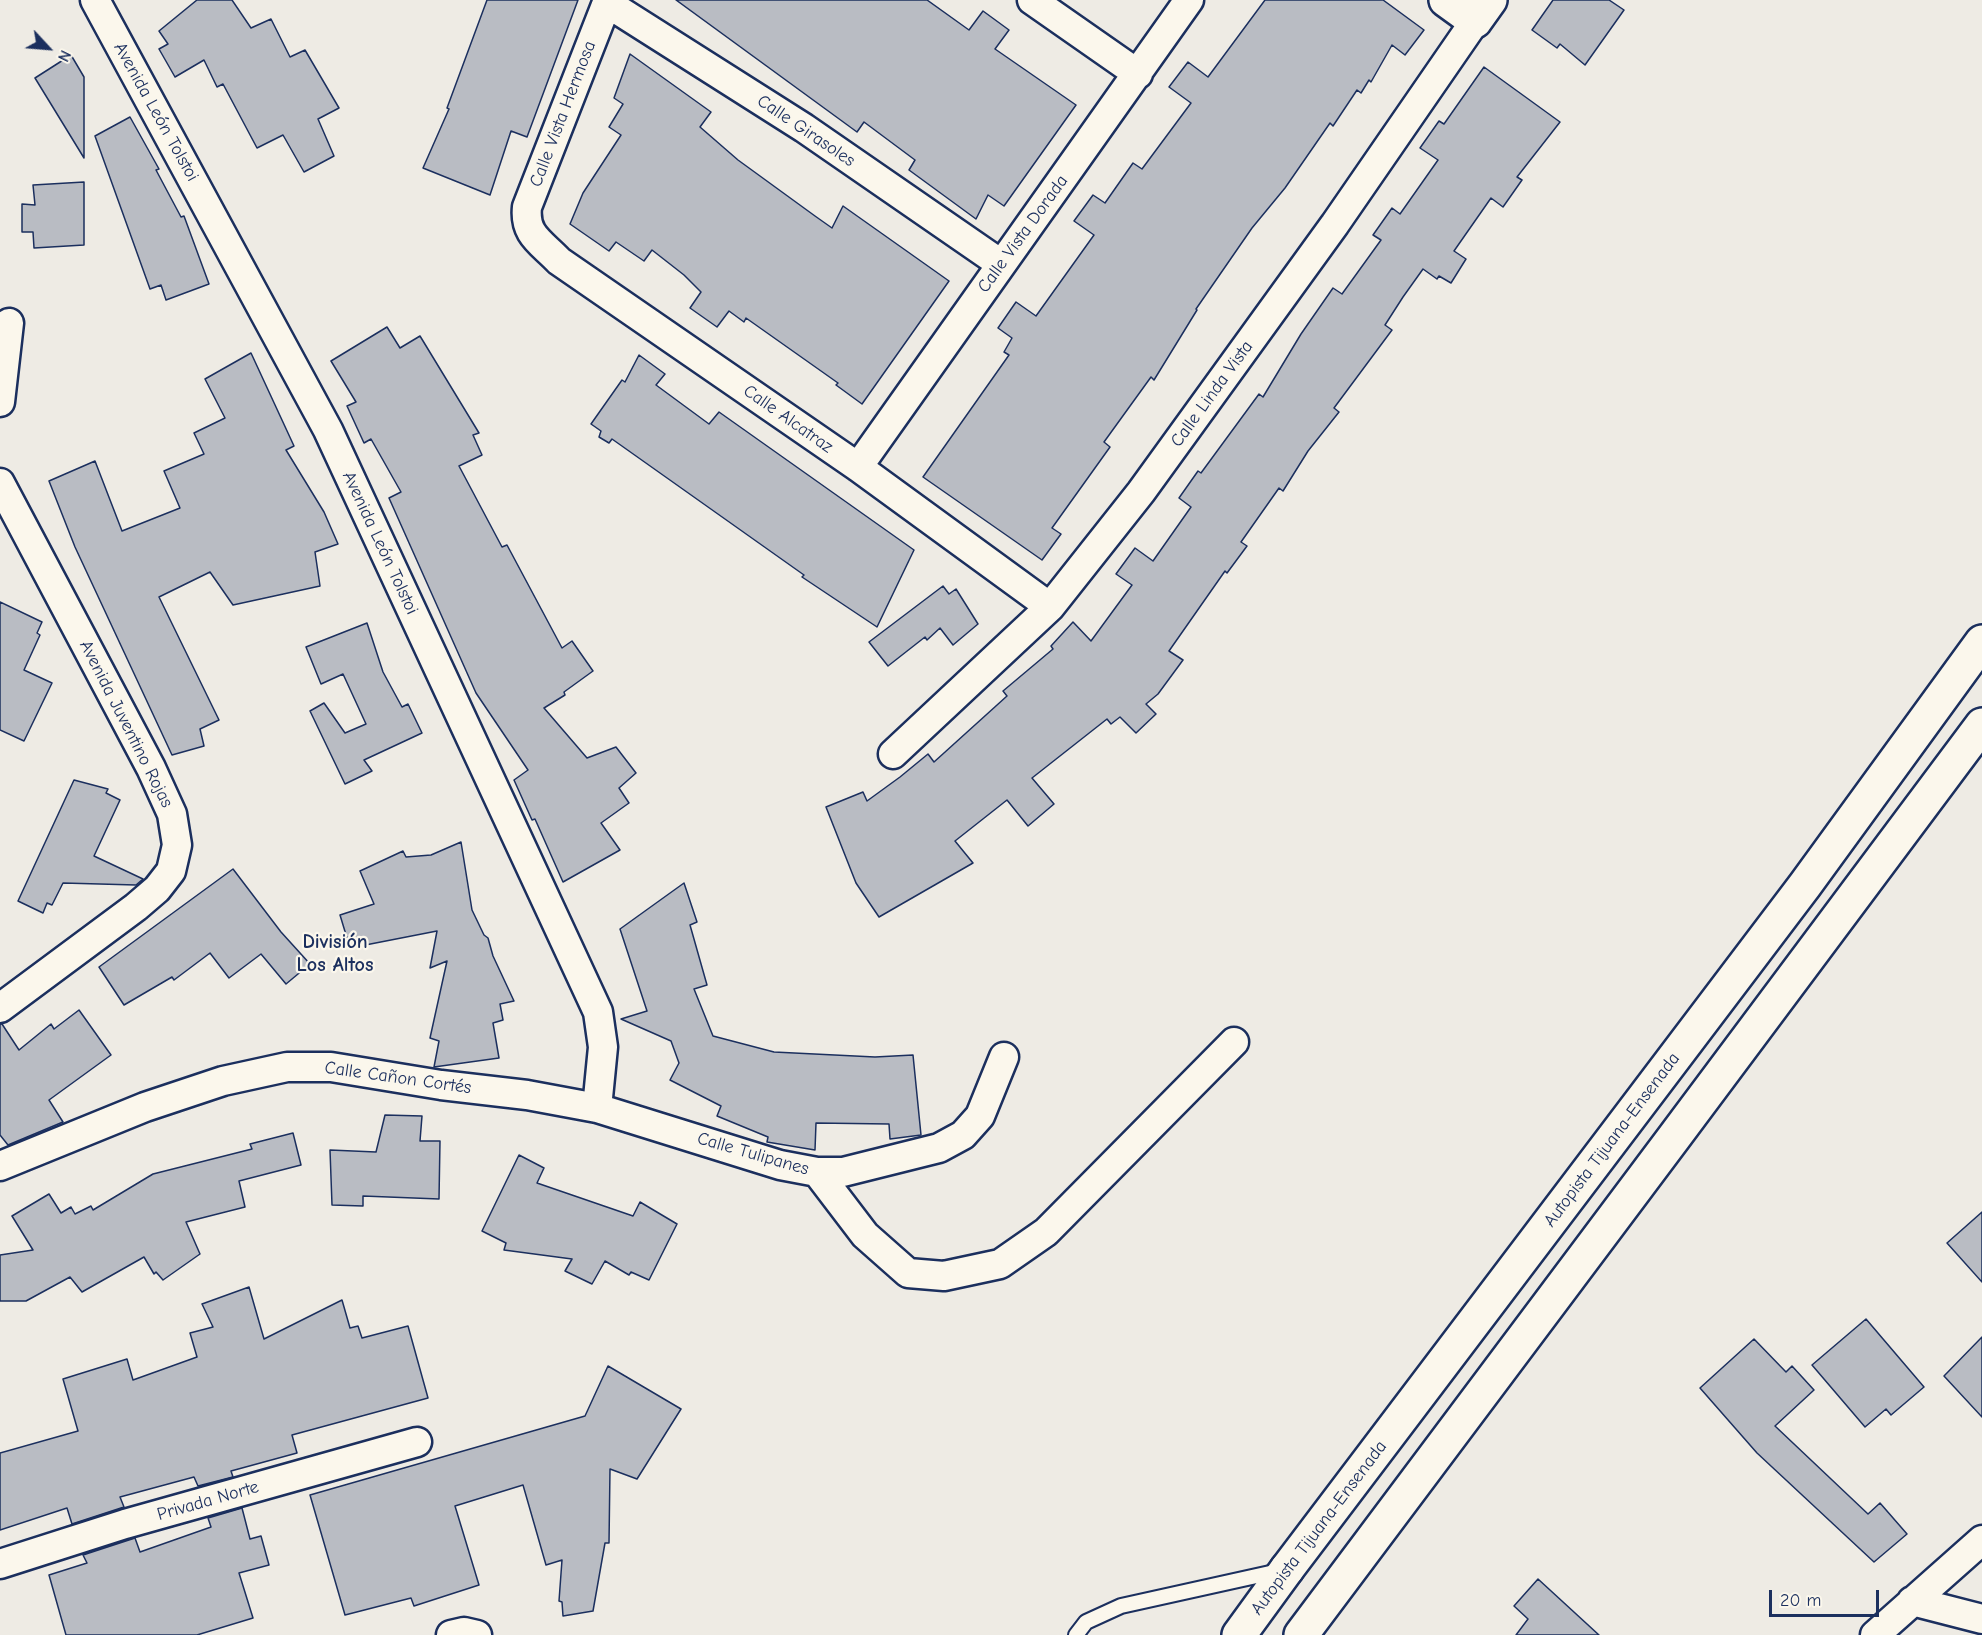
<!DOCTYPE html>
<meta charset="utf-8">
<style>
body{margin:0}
#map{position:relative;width:1982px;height:1635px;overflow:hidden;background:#eeebe4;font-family:"Comic Neue",sans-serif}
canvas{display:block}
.north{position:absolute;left:18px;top:18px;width:60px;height:60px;-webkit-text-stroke:4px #fbf7ec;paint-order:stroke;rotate:116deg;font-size:16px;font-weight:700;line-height:24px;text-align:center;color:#1b2f5e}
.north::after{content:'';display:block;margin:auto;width:21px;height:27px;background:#1b2f5e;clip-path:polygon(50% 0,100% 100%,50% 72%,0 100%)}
.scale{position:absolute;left:1769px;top:1590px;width:110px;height:27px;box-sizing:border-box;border:3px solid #1b2f5e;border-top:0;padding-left:8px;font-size:18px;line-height:21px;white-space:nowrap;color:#1b2f5e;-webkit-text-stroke:4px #fbf7ec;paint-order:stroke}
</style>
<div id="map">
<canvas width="1982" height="1635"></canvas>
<div class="north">N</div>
<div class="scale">20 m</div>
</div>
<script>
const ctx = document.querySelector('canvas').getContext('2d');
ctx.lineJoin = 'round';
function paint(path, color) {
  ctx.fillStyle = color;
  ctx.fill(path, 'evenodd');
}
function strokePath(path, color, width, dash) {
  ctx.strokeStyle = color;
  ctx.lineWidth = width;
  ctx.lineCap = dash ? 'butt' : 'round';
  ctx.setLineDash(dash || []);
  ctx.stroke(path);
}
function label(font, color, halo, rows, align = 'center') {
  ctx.font = font + ' "Comic Neue",sans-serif';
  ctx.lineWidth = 4.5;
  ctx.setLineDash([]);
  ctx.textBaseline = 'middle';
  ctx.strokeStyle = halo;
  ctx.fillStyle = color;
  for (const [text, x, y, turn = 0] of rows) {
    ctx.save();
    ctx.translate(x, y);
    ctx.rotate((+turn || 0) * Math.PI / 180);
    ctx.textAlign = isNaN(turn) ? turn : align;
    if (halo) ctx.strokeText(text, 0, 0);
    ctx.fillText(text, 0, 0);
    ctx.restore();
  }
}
const building = new Path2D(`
 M 197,0 L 232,0 L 251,28 L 271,19 L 290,57 L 305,50 L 339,108 L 318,119 L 334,156 L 304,172 L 283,135 L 257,148 L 223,84 L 217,87 L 204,60 L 175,77 L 159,49 L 168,44 L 159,31 Z
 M 487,0 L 578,0 L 527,137 L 511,131 L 490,195 L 423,168 L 449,109 L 447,108 Z
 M 676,0 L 927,0 L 969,30 L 983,11 L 1009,30 L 995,49 L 1076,105 L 1004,206 L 988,195 L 976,219 L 909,170 L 915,160 L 864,122 L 857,132 Z
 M 1265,0 L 1383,0 L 1424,30 L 1405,55 L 1392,45 L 1371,82 L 1369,80 L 1361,93 L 1357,90 L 1333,126 L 1330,123 L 1285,188 L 1252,228 L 1196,309 L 1197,310 L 1154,380 L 1151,377 L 1104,442 L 1110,447 L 1052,528 L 1061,534 L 1042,560 L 923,477 L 1009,355 L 1004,352 L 1012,338 L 998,328 L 1016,302 L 1036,316 L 1094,235 L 1074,221 L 1093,195 L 1105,203 L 1133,163 L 1142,169 L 1191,103 L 1169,87 L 1188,62 L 1208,77 Z
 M 1553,0 L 1609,0 L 1624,10 L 1585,65 L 1560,44 L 1557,48 L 1532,30 Z
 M 630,54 L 711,112 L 700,127 L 738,160 L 815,216 L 832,228 L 843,206 L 949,281 L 862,404 L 836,385 L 838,383 L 746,318 L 744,322 L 729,311 L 717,327 L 690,308 L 701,292 L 684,275 L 652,250 L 644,261 L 616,242 L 609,251 L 570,224 L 583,193 L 621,135 L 609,127 L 623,104 L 614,98 Z
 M 71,55 L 84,77 L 84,158 L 35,78 Z
 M 1484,67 L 1560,122 L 1517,177 L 1522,180 L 1503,207 L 1491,198 L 1454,251 L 1466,259 L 1451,283 L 1439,276 L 1437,279 L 1423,269 L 1403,297 L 1385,325 L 1392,330 L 1334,408 L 1339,412 L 1308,451 L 1283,491 L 1279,488 L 1241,542 L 1247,546 L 1227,573 L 1225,571 L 1169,651 L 1183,660 L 1158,694 L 1146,704 L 1156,714 L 1136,733 L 1120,717 L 1111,724 L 1107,719 L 1032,778 L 1054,804 L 1028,826 L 1007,800 L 955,841 L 973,863 L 879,917 L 856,883 L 826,807 L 863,792 L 867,801 L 900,777 L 928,754 L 934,762 L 1007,696 L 1003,691 L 1053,649 L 1051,646 L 1073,622 L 1091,641 L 1132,585 L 1116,574 L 1135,548 L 1153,561 L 1191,507 L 1179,498 L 1198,471 L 1201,473 L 1259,394 L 1263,397 L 1301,334 L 1333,288 L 1342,294 L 1381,240 L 1373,235 L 1392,208 L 1400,214 L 1438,160 L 1420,148 L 1439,121 L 1444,124 Z
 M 130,117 L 159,169 L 156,170 L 181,217 L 184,216 L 209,284 L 166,300 L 161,285 L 150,289 L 95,136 Z
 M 84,182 L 84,245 L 34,248 L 33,232 L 22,232 L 22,204 L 35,205 L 33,185 Z
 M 387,327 L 400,348 L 420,336 L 479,433 L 473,435 L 482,455 L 459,466 L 502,547 L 507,545 L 562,648 L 572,641 L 593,671 L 564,692 L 565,695 L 544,708 L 587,758 L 616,747 L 636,773 L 619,788 L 629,803 L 601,823 L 620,850 L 563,882 L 535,819 L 532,820 L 514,780 L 528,770 L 476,693 L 389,498 L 401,492 L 371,439 L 364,443 L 347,406 L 356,402 L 331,361 Z
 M 251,353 L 294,446 L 286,450 L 324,512 L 338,544 L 315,552 L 320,586 L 233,605 L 210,572 L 159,597 L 219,720 L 200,729 L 204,746 L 172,755 L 75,547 L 49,481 L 95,461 L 122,531 L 180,508 L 164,471 L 204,454 L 194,433 L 225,418 L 205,379 Z
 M 639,355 L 665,374 L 656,385 L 709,424 L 719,412 L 914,550 L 877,627 L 802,577 L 804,575 L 612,439 L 609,443 L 599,437 L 601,431 L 591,424 L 622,380 L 625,382 Z
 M 943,586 L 949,594 L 956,589 L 978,624 L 953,645 L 940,628 L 927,640 L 925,637 L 888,666 L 869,642 Z
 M 0,602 L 42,622 L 37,633 L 40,635 L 24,670 L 52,683 L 24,741 L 0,730 Z
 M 367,623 L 383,672 L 402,707 L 408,704 L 422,733 L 364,760 L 372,771 L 345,784 L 310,711 L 324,703 L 345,733 L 366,724 L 343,674 L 321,684 L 306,647 Z
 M 74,780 L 108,789 L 106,793 L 120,800 L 94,856 L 143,879 L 136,885 L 63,883 L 52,905 L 47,903 L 43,913 L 18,901 Z
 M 461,842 L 472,910 L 484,935 L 488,938 L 493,956 L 514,1001 L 500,1004 L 503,1020 L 493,1023 L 499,1058 L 434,1067 L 439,1041 L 430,1038 L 447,961 L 430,968 L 437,931 L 350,948 L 340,915 L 374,904 L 360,871 L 403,851 L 406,857 L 431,855 Z
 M 233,869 L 281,932 L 310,964 L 286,984 L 261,954 L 229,978 L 210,953 L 174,980 L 172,977 L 124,1005 L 99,967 Z
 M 684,883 L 697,922 L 690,925 L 707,985 L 694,989 L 713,1036 L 774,1052 L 875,1057 L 913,1055 L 921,1135 L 890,1139 L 889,1124 L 816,1123 L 815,1150 L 767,1142 L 768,1137 L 717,1116 L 721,1106 L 670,1080 L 679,1063 L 671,1041 L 621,1019 L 647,1011 L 620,929 Z
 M 79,1010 L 111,1055 L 49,1100 L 63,1122 L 8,1145 L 0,1135 L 0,1024 L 2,1024 L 19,1050 L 51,1024 L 54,1029 Z
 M 385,1115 L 422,1116 L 420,1141 L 440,1141 L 439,1199 L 363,1196 L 363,1206 L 332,1205 L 330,1150 L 376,1152 Z
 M 293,1133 L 301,1165 L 239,1181 L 245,1207 L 186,1222 L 200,1254 L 163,1280 L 156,1272 L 154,1274 L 144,1257 L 82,1292 L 70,1277 L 26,1301 L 0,1301 L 0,1255 L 33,1250 L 12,1216 L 49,1194 L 61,1213 L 71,1207 L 75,1214 L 91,1206 L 93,1210 L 153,1174 L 252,1149 L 250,1144 Z
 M 519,1155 L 544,1168 L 537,1183 L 633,1216 L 640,1202 L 677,1224 L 649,1280 L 631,1272 L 629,1275 L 605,1261 L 592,1284 L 565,1271 L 572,1259 L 504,1250 L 506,1243 L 482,1231 Z
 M 1982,1212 L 1982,1282 L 1947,1243 Z
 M 249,1287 L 264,1339 L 342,1300 L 350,1328 L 358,1326 L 362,1338 L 408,1326 L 428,1398 L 292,1435 L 297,1453 L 231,1471 L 233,1477 L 198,1486 L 194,1477 L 120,1497 L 124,1507 L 72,1524 L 67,1508 L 0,1530 L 0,1453 L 78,1431 L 63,1379 L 127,1359 L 133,1380 L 197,1357 L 190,1333 L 213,1327 L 202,1304 Z
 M 1866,1319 L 1924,1387 L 1891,1415 L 1886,1409 L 1865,1427 L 1812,1365 Z
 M 1982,1337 L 1982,1417 L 1944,1376 Z
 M 1754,1339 L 1786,1372 L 1792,1366 L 1814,1390 L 1775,1426 L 1868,1514 L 1880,1503 L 1907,1534 L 1874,1562 L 1757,1453 L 1700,1388 Z
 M 608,1366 L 681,1409 L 637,1479 L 610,1469 L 609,1543 L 605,1543 L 593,1611 L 563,1616 L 562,1602 L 559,1601 L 562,1560 L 546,1565 L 523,1485 L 455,1506 L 479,1585 L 414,1606 L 411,1598 L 345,1615 L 310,1495 L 585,1416 Z
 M 242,1508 L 250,1539 L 261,1536 L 269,1565 L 239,1573 L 253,1618 L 197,1635 L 66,1635 L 49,1575 L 87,1563 L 83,1555 L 135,1538 L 140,1552 L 211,1527 L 208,1518 Z
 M 1538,1579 L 1599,1635 L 1516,1635 L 1528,1619 L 1514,1606 Z`);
const lane = new Path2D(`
 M 1076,1635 L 1086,1622 L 1121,1606 L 1279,1571`);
const street = new Path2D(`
 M 95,0 L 328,430 L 598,1012 L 603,1047 L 597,1108
 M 608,0 L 527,207 C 524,235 541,242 559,261 L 858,467 L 1050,607
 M 1032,0 L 1138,74
 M 607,3 L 804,128 L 1001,264
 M 0,402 L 9,323
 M 858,467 L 1189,0
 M 0,483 L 151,768 L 172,814 L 177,845 L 171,871 L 157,889 L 136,907 L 0,1008
 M 893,754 L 1050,607 L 1141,492 L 1335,224 L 1475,21
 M 0,1166 L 145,1107 L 223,1081 L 287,1067 L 331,1067 L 441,1085 L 527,1095 L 597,1108 L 780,1165 L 817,1172 L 843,1172 L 939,1148 L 963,1135 L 980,1116 L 1004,1057
 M 817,1172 L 865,1235 L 908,1273 L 944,1276 L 1000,1264 L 1046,1232 L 1234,1042
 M 0,1564 L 125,1524 L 417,1442
 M 1912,1601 L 1982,1619
 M 451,1635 L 464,1632 L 477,1635
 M 1875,1635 L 1982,1540`);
const secondary = new Path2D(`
 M 1446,0 L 1475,21 L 1490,0`);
const primary = new Path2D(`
 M 1239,1635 L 1287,1569`);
const highway = new Path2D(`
 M 1287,1569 L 1805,885 L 1982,642
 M 1301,1635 C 1529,1333 1755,1028 1982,725`);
const streetNames = [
 ["Avenida León Tolstoi",156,112,61],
 ["Calle Vista Hermosa",563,114,-69],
 ["Calle Girasoles",806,131,34],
 ["Calle Vista Dorada",1023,234,-54],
 ["Calle Linda Vista",1212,394,-54],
 ["Calle Alcatraz",788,419,35],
 ["Avenida León Tolstoi",380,543,65],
 ["Avenida Juventino Rojas",126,724,63],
 ["Calle Cañon Cortés",398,1078,8],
 ["Autopista Tijuana-Ensenada",1612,1140,-53],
 ["Calle Tulipanes",753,1154,16],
 ["Privada Norte",208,1501,-16],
 ["Autopista Tijuana-Ensenada",1319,1528,-53]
];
const neighbourhoodNames = [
 ["División",335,942],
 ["Los Altos",335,965]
];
paint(building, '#b9bcc3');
strokePath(building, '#1b2f5e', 1.5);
strokePath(lane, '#1b2f5e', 18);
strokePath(street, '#1b2f5e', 33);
strokePath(secondary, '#1b2f5e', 38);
strokePath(primary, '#1b2f5e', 38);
strokePath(highway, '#1b2f5e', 38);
strokePath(lane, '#fbf7ec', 14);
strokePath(street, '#fbf7ec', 28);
strokePath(secondary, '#fbf7ec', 33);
strokePath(primary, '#fbf7ec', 33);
strokePath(highway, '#fbf7ec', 33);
label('18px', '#1b2f5e', '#fbf7ec', streetNames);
label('bold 20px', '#1b2f5e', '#fbf7ec', neighbourhoodNames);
</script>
